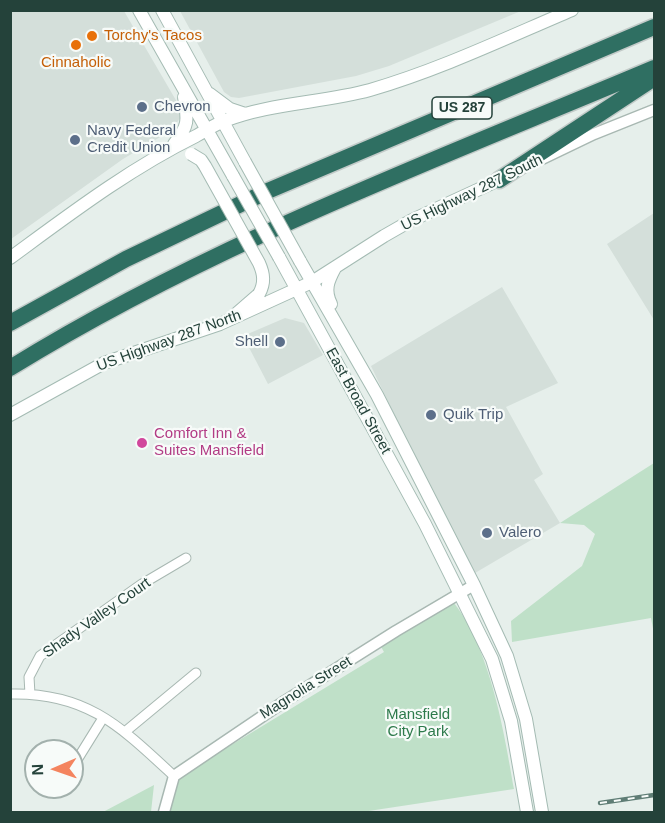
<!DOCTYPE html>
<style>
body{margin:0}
#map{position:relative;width:665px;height:823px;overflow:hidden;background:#e6efeb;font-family:Helvetica,sans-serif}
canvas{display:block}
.frame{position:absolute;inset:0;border:12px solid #24423a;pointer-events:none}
.north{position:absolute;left:24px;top:739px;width:60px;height:60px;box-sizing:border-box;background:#f7fbf9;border:2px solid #a3b1ad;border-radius:50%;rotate:268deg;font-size:16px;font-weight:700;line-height:24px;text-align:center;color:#24423a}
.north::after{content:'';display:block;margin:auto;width:21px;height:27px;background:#f4845f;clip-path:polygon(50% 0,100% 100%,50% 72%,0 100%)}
</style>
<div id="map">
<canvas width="665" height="823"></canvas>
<div class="frame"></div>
<div class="north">N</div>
</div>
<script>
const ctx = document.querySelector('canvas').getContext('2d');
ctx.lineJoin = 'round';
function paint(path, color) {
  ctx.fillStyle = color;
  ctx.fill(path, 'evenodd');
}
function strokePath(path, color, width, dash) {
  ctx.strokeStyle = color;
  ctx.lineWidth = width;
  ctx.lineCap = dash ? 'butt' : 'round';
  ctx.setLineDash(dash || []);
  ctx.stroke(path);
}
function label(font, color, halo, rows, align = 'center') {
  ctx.font = font + ' Helvetica,sans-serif';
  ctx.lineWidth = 4.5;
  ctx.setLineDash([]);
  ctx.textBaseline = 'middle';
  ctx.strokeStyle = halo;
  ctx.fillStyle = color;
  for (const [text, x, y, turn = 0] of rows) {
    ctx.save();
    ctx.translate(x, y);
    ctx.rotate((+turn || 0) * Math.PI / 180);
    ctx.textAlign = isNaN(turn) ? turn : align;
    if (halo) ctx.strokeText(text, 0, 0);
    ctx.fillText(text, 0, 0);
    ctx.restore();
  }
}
const built = new Path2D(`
 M 11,10 L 124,11 L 177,102 L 180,118 L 172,130 L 123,159 L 11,239 Z
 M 180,11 L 521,11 L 389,66 L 356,76 L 239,98 L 231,97 L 224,92 Z
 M 654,213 L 654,320 L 607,244 Z
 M 502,287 L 558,383 L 506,407 L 543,474 L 534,480 L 560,523 L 475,573 L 431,492 L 371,366 Z
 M 285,318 L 304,323 L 323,355 L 268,384 L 243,336 Z`);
const green = new Path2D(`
 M 654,463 L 654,634 L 651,618 L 512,642 L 511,621 L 582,566 L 595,534 L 584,525 L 560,523 Z
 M 447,595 C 489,639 504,731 514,789 L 362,812 L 169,812 L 177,778 L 384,652 L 376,638 Z
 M 154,785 L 151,812 L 103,812 Z`);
const minor = new Path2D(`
 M 10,694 C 87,692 121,727 174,776
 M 30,694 L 29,677 L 40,656 L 142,584 L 186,558
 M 126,731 L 196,673
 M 72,768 L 103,718`);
const tertiary = new Path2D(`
 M 542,159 L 594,134 L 654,110
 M 164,812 L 174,776 L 285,701 L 396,631 L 474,585`);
const secondary = new Path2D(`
 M 139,10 L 233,176
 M 162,10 L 245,162
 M 210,94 L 230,109 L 245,114
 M 174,144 C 189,126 188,120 184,97
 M 279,257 L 425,524 L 492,659 L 511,721 L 527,812
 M 10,258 C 70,214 129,169 196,136 C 205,131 214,125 224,121 C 270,103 322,103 370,90 C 439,70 506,38 572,10
 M 300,261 L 377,395 L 474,585 L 507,656 L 526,719 L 542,812
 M 331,304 C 324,290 328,281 335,268
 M 236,314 L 259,294
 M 10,415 L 104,363 L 220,324 L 312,282 L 384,236 L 412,220 L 499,180`);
const motorway = new Path2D(`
 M 499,180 L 654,78
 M 10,323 L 126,259 L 270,190 L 654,27
 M 10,368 C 212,243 436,160 654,68`);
const rail = new Path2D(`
 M 600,803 L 654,795`);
const secondaryBridge = new Path2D(`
 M 191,154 L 201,160 L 205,166 L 259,263 C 264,274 265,283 259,294
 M 245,162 L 300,261
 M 233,176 L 279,257`);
const markers = [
 [92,36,6,"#e8710a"],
 [76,45,6,"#e8710a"],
 [142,107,6,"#5c6f8a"],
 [75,140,6,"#5c6f8a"],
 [280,342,6,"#5c6f8a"],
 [431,415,6,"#5c6f8a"],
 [142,443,6,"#d1479c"],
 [487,533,6,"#5c6f8a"]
];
const shields = [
 [462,108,60]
];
const shieldNames = [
 ["US 287",462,108]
];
const foodNames = [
 ["Torchy's Tacos",104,36],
 ["Cinnaholic",76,63,"center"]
];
const serviceNames = [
 ["Chevron",154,107],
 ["Navy Federal",87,131],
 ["Credit Union",87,148],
 ["Shell",268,342,"right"],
 ["Quik Trip",443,415],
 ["Valero",499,533]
];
const streetNames = [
 ["US Highway 287 South",472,193,-26],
 ["US Highway 287 North",169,341,-20],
 ["East Broad Street",358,401,61],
 ["Shady Valley Court",97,618,-35],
 ["Magnolia Street",306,688,-32]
];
const hotelNames = [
 ["Comfort Inn &",154,434],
 ["Suites Mansfield",154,451]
];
const parkNames = [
 ["Mansfield",418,715],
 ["City Park",418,732]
];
paint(built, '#d4dfda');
paint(green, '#bfe0c8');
strokePath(minor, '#a8b8b2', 11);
strokePath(tertiary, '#a8b8b2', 13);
strokePath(secondary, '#a4bbb3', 14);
strokePath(motorway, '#c2cac8', 19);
strokePath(minor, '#fff', 9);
strokePath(tertiary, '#fff', 10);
strokePath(secondary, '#fff', 12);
strokePath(motorway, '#2f6f62', 16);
strokePath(rail, '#5f7d75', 4.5);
strokePath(rail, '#f7fbf9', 2, [7]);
strokePath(secondaryBridge, '#a4bbb3', 14, []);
strokePath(secondaryBridge, '#fff', 12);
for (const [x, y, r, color] of markers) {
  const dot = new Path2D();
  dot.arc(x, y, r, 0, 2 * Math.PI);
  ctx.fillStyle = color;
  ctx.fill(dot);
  strokePath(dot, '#f7fbf9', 2);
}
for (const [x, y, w] of shields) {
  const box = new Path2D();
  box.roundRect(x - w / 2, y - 11, w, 22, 4.5);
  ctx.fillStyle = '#f7fbf9';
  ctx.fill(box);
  strokePath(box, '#24423a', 1.5);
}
label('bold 14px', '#24423a', null, shieldNames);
label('15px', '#c56008', '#f7fbf9', foodNames, 'left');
label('15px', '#4e5e75', '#f7fbf9', serviceNames, 'left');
label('15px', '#24423a', '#f7fbf9', streetNames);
label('15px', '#b23c85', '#f7fbf9', hotelNames, 'left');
label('15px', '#2d7a4b', '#f7fbf9', parkNames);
</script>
